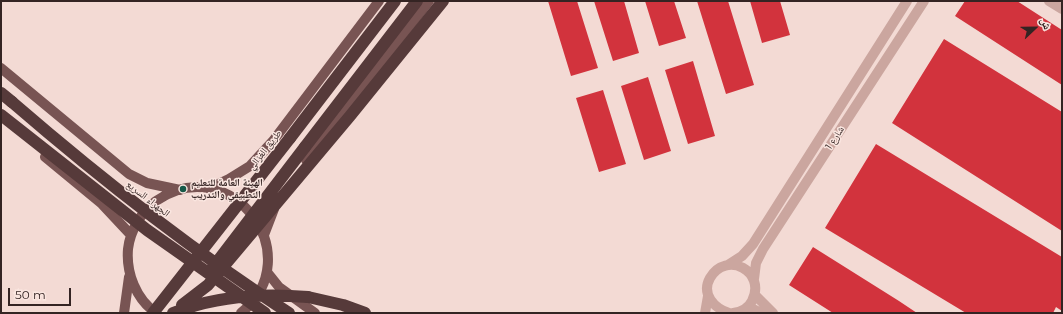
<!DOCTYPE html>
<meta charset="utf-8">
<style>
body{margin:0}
#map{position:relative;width:1063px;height:314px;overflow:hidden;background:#f3dad4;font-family:Montserrat,"Noto Naskh Arabic",sans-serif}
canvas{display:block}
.frame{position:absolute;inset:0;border:2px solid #342423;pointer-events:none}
.north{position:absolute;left:1015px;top:8px;width:40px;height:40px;-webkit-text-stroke:3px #fae6e0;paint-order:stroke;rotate:68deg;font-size:11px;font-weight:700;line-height:16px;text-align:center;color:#342423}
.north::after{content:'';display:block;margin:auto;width:14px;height:18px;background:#342423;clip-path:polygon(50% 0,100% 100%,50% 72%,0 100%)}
.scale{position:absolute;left:8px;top:288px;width:63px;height:18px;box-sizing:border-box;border:2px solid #342423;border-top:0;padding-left:5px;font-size:12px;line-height:14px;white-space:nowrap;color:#342423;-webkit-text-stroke:3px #fae6e0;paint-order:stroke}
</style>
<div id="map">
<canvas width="1063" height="314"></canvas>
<div class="frame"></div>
<div class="north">ش</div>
<div class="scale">50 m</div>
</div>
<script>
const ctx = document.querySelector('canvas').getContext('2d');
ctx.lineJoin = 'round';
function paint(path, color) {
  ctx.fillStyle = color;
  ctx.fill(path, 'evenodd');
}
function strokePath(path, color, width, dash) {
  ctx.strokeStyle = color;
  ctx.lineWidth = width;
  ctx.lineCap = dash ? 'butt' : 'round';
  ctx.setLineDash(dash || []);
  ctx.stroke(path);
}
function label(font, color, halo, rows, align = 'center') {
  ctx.font = font + ' Montserrat,"Noto Naskh Arabic",sans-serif';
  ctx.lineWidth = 3;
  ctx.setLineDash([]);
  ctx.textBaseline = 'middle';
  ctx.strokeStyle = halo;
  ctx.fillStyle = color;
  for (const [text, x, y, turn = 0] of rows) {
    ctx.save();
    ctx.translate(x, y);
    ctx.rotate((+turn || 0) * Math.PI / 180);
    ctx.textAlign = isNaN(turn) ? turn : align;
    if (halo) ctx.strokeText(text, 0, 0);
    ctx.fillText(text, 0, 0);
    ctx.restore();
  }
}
const building = new Path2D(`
 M 548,1 L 577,1 L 598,68 L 571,76 Z
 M 594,1 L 624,1 L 639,53 L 613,61 Z
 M 645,1 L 674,1 L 686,38 L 659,46 Z
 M 697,1 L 728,1 L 754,85 L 726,94 Z
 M 750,1 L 780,1 L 790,35 L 762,43 Z
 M 965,1 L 1017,1 L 1062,30 L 1062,85 L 955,16 Z
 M 944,39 L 1062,112 L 1062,231 L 892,123 Z
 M 693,61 L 715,136 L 688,144 L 665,70 Z
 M 648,77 L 671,151 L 644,160 L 621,86 Z
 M 603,90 L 626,164 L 599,172 L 576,98 Z
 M 876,144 L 1062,257 L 1062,311 L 1056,307 L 1053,313 L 966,313 L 825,228 Z
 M 813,247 L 899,301 L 917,313 L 833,313 L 789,285 Z`);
const minor = new Path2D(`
 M 1049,1 L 1062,9
 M 728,265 L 742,256 L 753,244 L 907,1
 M 754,279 L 756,263 L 763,249 L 924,1
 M 755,295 L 773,313
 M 749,307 L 761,313
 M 705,313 L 708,296
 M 729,313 C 714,308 701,294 710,278 C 726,250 767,271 752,301 C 748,309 742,312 733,313`);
const major = new Path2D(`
 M 1,68 L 129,174 L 147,183 L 180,190
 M 45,157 L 102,204 L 131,235
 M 306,160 L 429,1
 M 210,188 L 229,179 L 250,166 L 273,141 L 379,1
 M 264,235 L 274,209
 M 267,272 L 279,287 L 315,313
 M 124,313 L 129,277
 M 156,313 C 136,299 126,273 128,249 C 130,231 141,212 156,201 C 231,149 311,256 241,313`);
const highway = new Path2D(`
 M 1,93 L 12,102
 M 290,138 L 395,1
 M 305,147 L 417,1
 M 308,297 L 343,305 L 365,313`);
const highwayBridge = new Path2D(`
 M 12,102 C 100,178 191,250 289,313
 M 1,115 L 147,230 L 265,313
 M 211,270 L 305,147
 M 182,305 L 208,285 L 350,116 L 443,1
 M 153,313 L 290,138
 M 173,313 C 215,296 263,293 308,297`);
const markers = [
 [183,189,4,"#165848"]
];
const streetNames = [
 ["شارع 1",835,138,-57],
 ["طريق الغزالي",265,150,-52],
 ["الجهراء السريع",148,199,38]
];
const poiNames = [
 ["الهيئة العامة للتعليم",191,183],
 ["التطبيقي والتدريب",191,195]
];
paint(building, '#d2333d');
strokePath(minor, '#cba69f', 10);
strokePath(major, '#785453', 10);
strokePath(highway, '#563a3a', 12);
strokePath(highwayBridge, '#563a3a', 12);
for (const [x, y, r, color] of markers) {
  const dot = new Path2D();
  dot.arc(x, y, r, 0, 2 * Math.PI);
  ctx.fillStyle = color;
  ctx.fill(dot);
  strokePath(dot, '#fae6e0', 1.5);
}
label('10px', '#342423', '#fae6e0', streetNames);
label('bold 10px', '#342423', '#fae6e0', poiNames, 'left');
</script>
